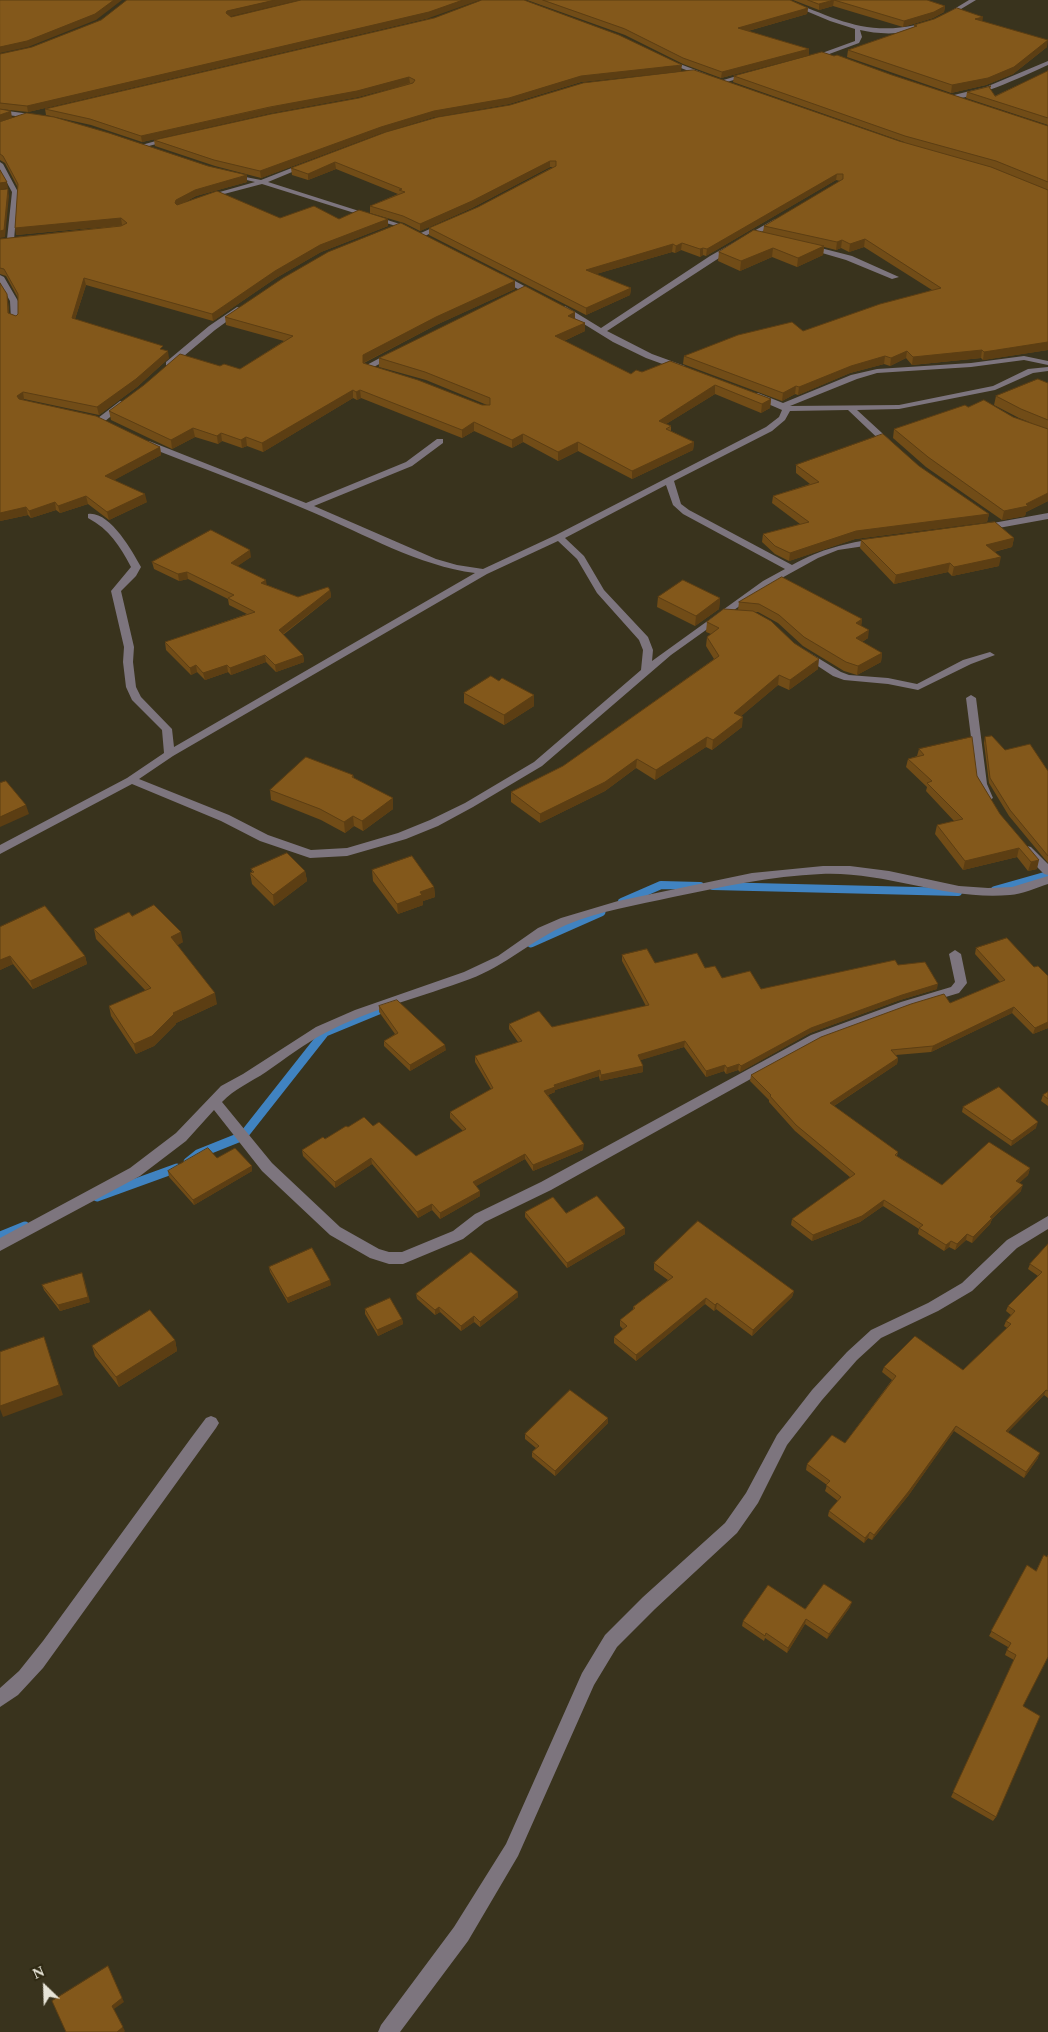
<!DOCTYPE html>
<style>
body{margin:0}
#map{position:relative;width:1048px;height:2032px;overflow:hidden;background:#39331d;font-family:Spectral,serif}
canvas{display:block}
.north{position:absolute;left:20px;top:1962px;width:50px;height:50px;-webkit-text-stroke:4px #2f2913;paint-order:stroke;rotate:336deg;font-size:14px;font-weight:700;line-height:20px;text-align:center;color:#e7e4d7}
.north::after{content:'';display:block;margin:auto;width:18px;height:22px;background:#e7e4d7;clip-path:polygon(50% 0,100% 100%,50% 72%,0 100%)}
</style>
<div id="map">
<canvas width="1048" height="2032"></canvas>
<div class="north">N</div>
</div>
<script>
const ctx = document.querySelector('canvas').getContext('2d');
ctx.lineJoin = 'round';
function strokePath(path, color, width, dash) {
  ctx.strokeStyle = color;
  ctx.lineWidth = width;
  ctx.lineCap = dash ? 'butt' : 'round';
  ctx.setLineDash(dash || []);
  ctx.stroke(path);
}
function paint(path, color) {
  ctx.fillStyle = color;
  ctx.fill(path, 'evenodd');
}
const streamFar1 = new Path2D(`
 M 713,886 L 958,892
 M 995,890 L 1048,875
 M 622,902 L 661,885 L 700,886`);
const stream = new Path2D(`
 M 531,943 L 601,912
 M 188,1162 L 198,1154 L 243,1136 L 325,1032 L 388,1006
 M 97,1197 L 177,1168
 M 0,1236 L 25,1226`);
const minor = new Path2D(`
 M 780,0 L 788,0 C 834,18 865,36 916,25 L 919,27 C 903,36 877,34 860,30 L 862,37 L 859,43 L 813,60 L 811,57 L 855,41 L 855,29 L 830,21 Z
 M 969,0 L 976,0 L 946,18 L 941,17 Z
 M 667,59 L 706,74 L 707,75 L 702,76 L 665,62 Z
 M 1048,61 L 1048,65 C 1030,73 962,106 946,97 L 986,87 Z
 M 750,72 L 752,75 L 723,83 L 720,81 Z
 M 0,110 L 38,115 L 41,117 L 38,119 L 0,114 Z
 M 170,137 L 173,139 L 172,140 L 141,148 L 138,146 Z
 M 0,162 L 3,164 L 18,192 L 14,240 L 0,244 L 0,240 L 7,239 L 12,192 L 0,170 Z
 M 307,162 L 310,164 L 309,165 L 268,182 L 403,225 L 416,233 L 409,235 L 399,227 L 262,184 L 205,199 L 202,197 L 255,182 L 230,176 L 230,174 L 261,180 Z
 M 775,219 L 781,220 L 716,260 L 607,331 L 652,354 L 685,366 L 685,370 L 679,370 L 646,358 L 613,342 L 558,308 L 565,306 L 601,328 L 710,256 Z
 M 441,224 L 447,225 L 421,238 L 414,236 Z
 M 805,244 L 852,256 L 899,277 L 892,279 L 846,260 L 805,248 Z
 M 496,274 L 502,274 L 541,295 L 534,297 L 496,278 Z
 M 0,275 L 4,277 L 18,301 L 18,321 L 11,319 L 10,301 L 0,283 Z
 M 237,307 L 244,309 L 215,330 L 172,366 L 166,366 L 166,362 L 209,326 Z
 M 391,352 L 398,354 L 370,369 L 363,367 Z
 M 1024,356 L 1048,361 L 1048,365 L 1024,360 L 971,367 L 877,373 L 857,379 L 790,406 L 899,405 L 993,386 L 1028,369 L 1048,367 L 1048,371 L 1033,373 L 995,390 L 899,409 L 857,410 L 894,444 L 894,448 L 888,448 L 848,410 L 790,411 L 785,420 L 772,431 L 674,481 L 681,504 L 689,510 L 792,565 C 823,548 844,544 878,538 L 883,541 L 878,544 L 838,550 L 818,558 L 769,585 L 671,655 L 542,766 L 473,807 L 438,826 L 406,839 L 347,856 L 310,858 L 260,841 L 221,821 L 132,784 L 0,854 L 0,845 L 127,778 L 164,753 L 162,730 L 132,700 L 126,687 L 123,662 L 124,647 L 111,591 L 131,567 C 120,546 109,529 88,518 L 88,514 C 110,511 132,551 141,567 L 136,576 L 121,591 L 134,647 L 133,662 L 136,687 L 141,697 L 172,729 L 174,747 L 475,573 C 419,566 364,534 312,512 C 257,488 199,467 143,445 L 143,441 L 149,441 L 306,503 L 406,462 L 437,439 L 443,439 L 443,443 L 412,466 L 314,506 L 436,559 L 457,565 L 483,569 L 556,535 L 766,427 L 779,417 L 782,410 L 752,397 L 752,393 L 758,393 L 783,403 L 851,375 L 877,369 L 971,363 ZM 666,485 L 673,505 L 683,514 L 785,569 L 763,581 L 652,661 L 653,650 L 648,637 L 604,590 L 584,556 L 565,538 ZM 558,541 L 577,559 L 597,593 L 639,640 L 643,650 L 641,670 L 534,762 L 465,803 L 430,820 L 398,833 L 347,848 L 311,850 L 268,835 L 229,815 L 139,779 L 173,756 L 487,574 Z
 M 120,401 L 127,403 L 104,422 L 98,422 L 98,418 Z
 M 1048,513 L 1048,519 L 982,531 L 977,528 L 982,525 Z
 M 805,650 L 841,672 L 849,675 L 888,678 L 917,684 L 963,660 L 990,652 L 995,655 L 971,664 L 918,690 L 888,684 L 844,680 L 833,676 L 801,655 L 800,653 Z
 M 971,695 L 976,698 L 987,784 L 993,798 L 988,801 L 984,800 L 977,784 L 966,698 Z
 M 1027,846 L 1031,847 L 1048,864 L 1048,875 L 1044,874 L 1023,853 L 1021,850 L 1023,847 Z
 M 823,866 L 850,866 L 889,871 L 959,886 L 988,888 L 1012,887 L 1048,876 L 1048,884 C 1036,888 1022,894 1010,895 C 947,901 886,871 821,874 C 771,876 722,887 673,897 C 637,905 600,911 566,925 C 532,940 505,966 470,979 C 422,997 370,1009 325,1033 C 304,1044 285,1059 266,1072 C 251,1082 234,1089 222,1102 L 272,1163 L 340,1227 L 379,1249 L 389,1252 L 402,1252 L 453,1231 L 475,1214 L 541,1182 L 811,1035 L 901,1002 L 951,987 L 955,982 L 949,954 L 955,950 L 961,954 L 967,983 L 959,993 L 909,1008 L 819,1041 L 551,1190 L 485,1222 L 463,1239 L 403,1264 L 389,1264 L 370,1258 L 330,1235 L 262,1171 L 214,1110 L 186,1141 L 140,1176 L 0,1251 L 0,1238 L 130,1168 L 176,1133 L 221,1086 L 243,1074 L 316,1027 L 355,1010 L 464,972 L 498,956 L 538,928 L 561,918 L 618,901 L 752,873 Z
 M 1048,1216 L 1048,1229 L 1017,1248 L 972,1291 L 938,1311 L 881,1338 L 857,1360 L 822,1400 L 787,1445 L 758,1503 L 737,1533 L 655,1609 L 617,1647 L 594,1685 L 518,1856 L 468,1941 L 400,2032 L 378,2032 L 381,2025 L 454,1927 L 506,1844 L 582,1673 L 605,1635 L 643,1597 L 725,1523 L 746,1493 L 777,1435 L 812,1390 L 847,1352 L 871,1330 L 928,1303 L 962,1283 L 1007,1240 Z
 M 211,1416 L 216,1418 L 219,1423 L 216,1428 L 43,1668 L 18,1695 L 0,1707 L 0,1688 L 19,1671 L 43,1641 L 191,1438 L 206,1418 Z`);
const wall = new Path2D(`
 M 527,0 L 790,0 L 808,8 L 807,14 L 748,31 L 809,49 L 809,55 L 721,78 L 683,64 L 625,35 Z
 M 793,0 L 927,0 L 945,6 L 944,12 L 933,18 L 903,27 L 833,6 L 819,10 Z
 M 230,17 L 429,18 L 28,112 L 0,109 L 0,54 Z
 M 434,18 L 681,71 L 581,82 L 509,104 L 434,117 L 381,133 L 261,178 L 215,166 L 155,146 L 154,140 L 359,98 L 410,83 L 358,97 L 271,113 L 142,142 L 91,125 L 46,115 L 45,109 Z
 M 982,21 L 1047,47 L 1013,74 L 986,85 L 951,93 L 847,57 L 848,50 L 914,27 L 914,25 Z
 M 1048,71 L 1048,125 L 966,98 L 967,92 L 991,86 L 990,89 L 995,96 Z
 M 892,75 L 1048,126 L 1048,350 L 983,360 L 981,358 L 912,365 L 906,358 L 890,366 L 884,364 L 850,373 L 798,395 L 795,394 L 782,401 L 683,364 L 684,356 L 803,331 L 932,290 L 864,247 L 849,252 L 841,248 L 836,250 L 824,247 L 823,255 L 797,267 L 772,257 L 740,271 L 718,261 L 719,252 L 763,232 L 764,226 L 840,181 L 836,180 L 706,256 L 703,255 L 700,257 L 681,250 L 675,253 L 672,252 L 596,274 L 631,288 L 630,295 L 586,315 L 429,235 L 429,228 L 478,207 L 553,167 L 550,167 L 472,208 L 420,231 L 404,223 L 370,213 L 370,206 L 398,194 L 336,169 L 308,180 L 292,175 L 291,168 L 386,132 L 904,142 L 733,82 L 734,76 Z
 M 0,109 L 12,118 L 1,122 L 247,182 L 196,196 L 185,202 L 280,218 L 339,219 L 388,226 L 321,252 L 276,278 L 213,321 L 86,285 L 75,319 L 164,350 L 169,358 L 137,387 L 99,415 L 24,399 L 23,400 L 160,447 L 161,455 L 114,480 L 147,502 L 109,520 L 88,504 L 60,513 L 56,510 L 31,518 L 28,515 L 0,521 L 0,282 L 8,302 L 9,313 L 16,316 L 18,314 L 18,298 L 6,276 L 0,274 L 0,239 L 122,225 L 16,235 L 18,188 L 5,163 L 0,160 Z
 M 515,281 L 515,289 L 436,325 L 364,363 L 482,405 L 487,405 L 426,380 L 379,367 L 379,358 L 575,312 L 575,319 L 585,323 L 585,331 L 564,341 L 631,374 L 642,372 L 670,361 L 771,399 L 770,408 L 761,413 L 715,394 L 666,424 L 671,426 L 671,431 L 694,442 L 693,450 L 632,479 L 578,451 L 558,461 L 523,442 L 512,448 L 474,431 L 462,438 L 361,398 L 357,400 L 353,398 L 263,452 L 247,446 L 242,448 L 222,441 L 218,444 L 195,437 L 172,449 L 111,420 L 109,411 L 220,366 L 240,369 L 284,341 L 226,325 L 225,317 Z
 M 1048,383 L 1048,501 L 1026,512 L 1025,516 L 1002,520 L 926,467 L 893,438 L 894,429 L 968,407 L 1013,417 L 1032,423 L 1019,418 L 994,405 L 996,396 Z
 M 796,465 L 919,466 L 989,514 L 987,522 L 855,539 L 789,561 L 775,554 L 762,542 L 763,534 L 800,524 L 772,503 L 773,496 L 810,484 L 796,473 Z
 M 1014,538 L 1012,547 L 994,552 L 999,566 L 952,576 L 948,572 L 894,584 L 860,548 L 861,540 Z
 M 251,557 L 237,566 L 267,585 L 298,597 L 330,590 L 331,597 L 283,635 L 303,655 L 304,662 L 276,672 L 266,662 L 231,675 L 228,672 L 205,680 L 197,672 L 191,675 L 166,650 L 165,642 L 247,614 L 229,605 L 228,599 L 188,579 L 179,581 L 154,569 L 152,562 Z
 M 782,577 L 862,619 L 861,626 L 868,638 L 862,642 L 882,653 L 881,662 L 857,675 L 844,671 L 803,646 L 778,623 L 758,612 L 754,612 L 818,669 L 789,690 L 778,685 L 741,716 L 742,727 L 712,750 L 706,747 L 655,780 L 636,768 L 605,791 L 540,823 L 511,802 L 511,792 L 563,766 L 714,659 L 706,646 L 707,637 L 711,634 L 706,632 L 707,622 L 738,610 L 739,602 Z
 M 658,597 L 720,598 L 719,609 L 695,626 L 657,607 Z
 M 499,681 L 534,695 L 534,706 L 504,725 L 464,703 L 464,693 Z
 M 985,737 L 1005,750 L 1048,771 L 1048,863 L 1009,816 L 989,783 L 984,743 Z
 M 919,749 L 977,776 L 1000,814 L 1037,869 L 1028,871 L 1017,857 L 963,870 L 935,834 L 937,825 L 954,821 L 926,791 L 927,787 L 906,767 L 908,759 L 917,756 Z
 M 353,775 L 354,778 L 393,809 L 363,831 L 354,826 L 345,833 L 321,820 L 271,800 L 270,790 Z
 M 251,869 L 305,871 L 307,881 L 274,906 L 252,884 L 250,873 L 252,872 Z
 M 372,870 L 434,887 L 435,897 L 423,901 L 423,905 L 398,914 L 373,881 Z
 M 132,916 L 183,942 L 177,945 L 217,1004 L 176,1023 L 176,1024 L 154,1046 L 136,1054 L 111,1016 L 109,1006 L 146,991 L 96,939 L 94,929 Z
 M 0,927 L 85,956 L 87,964 L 33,989 L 13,964 L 0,970 Z
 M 976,948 L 1034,967 L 1048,976 L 1048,1028 L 1033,1034 L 1012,1013 L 931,1052 L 896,1055 L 898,1058 L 897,1064 L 834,1106 L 898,1152 L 897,1156 L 942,1185 L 1030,1168 L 1028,1175 L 1019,1183 L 1021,1191 L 992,1219 L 990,1224 L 972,1243 L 966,1240 L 955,1250 L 949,1247 L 944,1251 L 918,1234 L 919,1229 L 883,1206 L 860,1222 L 812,1241 L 791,1225 L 792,1219 L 851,1178 L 795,1131 L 769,1102 L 769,1100 L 750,1081 L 751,1075 L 950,1003 L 1000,982 L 975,954 Z
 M 622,955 L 655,963 L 705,968 L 722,978 L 761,989 L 898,965 L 937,989 L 900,1000 L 810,1033 L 740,1072 L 738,1070 L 726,1074 L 724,1071 L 706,1077 L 684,1047 L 640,1060 L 643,1066 L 643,1072 L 600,1081 L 599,1076 L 555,1090 L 555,1092 L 548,1095 L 583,1150 L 533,1171 L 525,1159 L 476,1186 L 480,1196 L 440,1219 L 432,1210 L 418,1218 L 372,1164 L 335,1188 L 303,1156 L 302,1150 L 348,1127 L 373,1126 L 416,1156 L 463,1131 L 450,1118 L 450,1112 L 491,1089 L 475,1062 L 475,1056 L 518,1042 L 509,1029 L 509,1024 L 552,1027 L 646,1006 L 622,961 Z
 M 379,1006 L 446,1050 L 410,1071 L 384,1046 L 384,1041 L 395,1034 L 379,1012 Z
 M 1048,1092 L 1048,1106 L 1041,1101 L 1043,1095 Z
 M 963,1107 L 1036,1128 L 1011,1146 L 962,1112 Z
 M 217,1158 L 252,1171 L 194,1205 L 169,1177 L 168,1171 Z
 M 525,1212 L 566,1213 L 625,1228 L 625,1234 L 567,1268 L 525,1217 Z
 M 1048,1244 L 1048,1398 L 1044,1395 L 1008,1432 L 1038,1458 L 1024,1478 L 954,1431 L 908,1496 L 872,1540 L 868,1538 L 864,1543 L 828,1516 L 829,1511 L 838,1501 L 825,1491 L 827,1485 L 806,1470 L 807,1464 L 845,1443 L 892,1380 L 882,1372 L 884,1367 L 963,1370 L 1007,1328 L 1004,1326 L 1006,1321 L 1011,1315 L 1006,1311 L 1008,1306 L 1038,1276 L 1028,1269 L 1030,1264 Z
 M 654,1263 L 794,1291 L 792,1297 L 752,1336 L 716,1309 L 714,1311 L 705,1304 L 636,1361 L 614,1343 L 614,1337 L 623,1329 L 620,1326 L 620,1320 L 633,1310 L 633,1307 L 668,1280 L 654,1270 Z
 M 269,1267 L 331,1285 L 288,1303 L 270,1272 Z
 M 42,1285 L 90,1302 L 60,1311 L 44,1290 Z
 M 416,1294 L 518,1297 L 480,1327 L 474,1322 L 461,1331 L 440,1312 L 435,1315 L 417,1299 Z
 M 365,1309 L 402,1319 L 403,1324 L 378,1336 L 365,1314 Z
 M 175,1340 L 177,1351 L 119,1387 L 95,1356 L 92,1346 Z
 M 608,1418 L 608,1423 L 555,1476 L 532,1457 L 532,1452 L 536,1448 L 525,1439 L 525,1434 Z
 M 1027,1565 L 1023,1706 L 996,1817 L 993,1821 L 951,1797 L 1014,1660 L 1005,1655 L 1008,1647 L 989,1636 Z
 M 850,1607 L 827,1639 L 805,1624 L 787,1653 L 765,1638 L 764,1641 L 742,1626 L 743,1621 L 805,1609 Z`);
const shadedWall = new Path2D(`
 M 114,0 L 122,0 L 96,20 L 28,47 L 0,53 L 0,47 Z
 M 275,0 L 300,0 L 228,17 L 226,13 L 227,11 Z
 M 463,0 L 480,0 L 429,18 L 28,112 L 27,106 Z
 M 834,0 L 833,6 L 819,10 L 819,4 Z
 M 945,6 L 944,12 L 933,18 L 903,27 L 904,21 Z
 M 808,8 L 807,14 L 737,34 L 738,28 Z
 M 983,17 L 982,24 L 975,19 Z
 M 1048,40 L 1047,47 L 1013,74 L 986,85 L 951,93 L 952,85 Z
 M 809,49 L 809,55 L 721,78 L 722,72 Z
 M 682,65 L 681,71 L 581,82 L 509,104 L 434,117 L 381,133 L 261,178 L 260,171 L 381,127 L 434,111 L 581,76 Z
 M 409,77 L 410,83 L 358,97 L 271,113 L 142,142 L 141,136 Z
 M 11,111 L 12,118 L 0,122 L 0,115 Z
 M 550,161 L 550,167 L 472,208 L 420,231 L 420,224 Z
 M 335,162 L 336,169 L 308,180 L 308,174 Z
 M 837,174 L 836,180 L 706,256 L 707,249 Z
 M 247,175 L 247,182 L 196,196 L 177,206 L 175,203 L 176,200 L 195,190 Z
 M 7,182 L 8,188 L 0,190 L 0,183 Z
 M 8,189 L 9,196 L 5,237 L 0,238 L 0,231 Z
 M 121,218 L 122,225 L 16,235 L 15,228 Z
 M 388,219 L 388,226 L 321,252 L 276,278 L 213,321 L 212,314 L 275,271 L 320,245 Z
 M 865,239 L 864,247 L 849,252 L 850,244 Z
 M 842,240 L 841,248 L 836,250 L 837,242 Z
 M 682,243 L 681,250 L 675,253 L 676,246 Z
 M 673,244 L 672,252 L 586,277 L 586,270 Z
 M 824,246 L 823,255 L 797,267 L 798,258 Z
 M 703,248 L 703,255 L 700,257 L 700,249 Z
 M 773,248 L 772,257 L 740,271 L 741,261 Z
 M 84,278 L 86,285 L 73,325 L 72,318 Z
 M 515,281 L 515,289 L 436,325 L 363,363 L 363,355 L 436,317 Z
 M 631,288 L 630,295 L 586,315 L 586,308 Z
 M 7,294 L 8,302 L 10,320 L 8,313 Z
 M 575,312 L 575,320 L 568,316 Z
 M 585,323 L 585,331 L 555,345 L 555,336 Z
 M 1048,342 L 1048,350 L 983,360 L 984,352 Z
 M 982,350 L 981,358 L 912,365 L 913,357 Z
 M 168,351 L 169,358 L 137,387 L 99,415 L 97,407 Z
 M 907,351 L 906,358 L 890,366 L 891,358 Z
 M 885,356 L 884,364 L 850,373 L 798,395 L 799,387 L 851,366 Z
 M 715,385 L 715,394 L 658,429 L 659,421 Z
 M 796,386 L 795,394 L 782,401 L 783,393 Z
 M 353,390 L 353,398 L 263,452 L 262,443 Z
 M 360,390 L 361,398 L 357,400 L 356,392 Z
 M 23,392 L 24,399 L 18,404 L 17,396 Z
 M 771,399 L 770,408 L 761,413 L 762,404 Z
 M 474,422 L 474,431 L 462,438 L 462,430 Z
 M 193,428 L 195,437 L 172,449 L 171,440 Z
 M 221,433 L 222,441 L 218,444 L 217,436 Z
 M 523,434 L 523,442 L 512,448 L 512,440 Z
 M 246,437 L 247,446 L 242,448 L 241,440 Z
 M 578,442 L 578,451 L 558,461 L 558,452 Z
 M 694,442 L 693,450 L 632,479 L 632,471 Z
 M 160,447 L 161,455 L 107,484 L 105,476 Z
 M 1048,493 L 1048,501 L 1026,512 L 1025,516 L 1002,520 L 1004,511 L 1026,504 Z
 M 145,494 L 147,502 L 109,520 L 107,512 Z
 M 86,496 L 88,504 L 60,513 L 58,506 Z
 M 55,502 L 56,510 L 31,518 L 29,511 Z
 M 26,507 L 28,515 L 0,521 L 0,513 Z
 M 989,514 L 987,522 L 855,539 L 789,561 L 790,553 L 856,531 Z
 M 1014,538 L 1012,547 L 984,554 L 986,545 Z
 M 250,550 L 251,557 L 232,570 L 231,563 Z
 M 1001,557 L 999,566 L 952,576 L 954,567 Z
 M 950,563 L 948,572 L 894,584 L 896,575 Z
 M 187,572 L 188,579 L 179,581 L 178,574 Z
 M 266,580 L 267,587 L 261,583 Z
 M 330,590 L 331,597 L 279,637 L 279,630 Z
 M 720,598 L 719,609 L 695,626 L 696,616 Z
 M 862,619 L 861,627 L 856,623 Z
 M 869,630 L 868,638 L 855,646 L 856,638 Z
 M 882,653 L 881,662 L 857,675 L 858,666 Z
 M 265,655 L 266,662 L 231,675 L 230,668 Z
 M 303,655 L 304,662 L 276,672 L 275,665 Z
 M 819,659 L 818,669 L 789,690 L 790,680 Z
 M 196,665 L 197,672 L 191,675 L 190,668 Z
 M 227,665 L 228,672 L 205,680 L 203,673 Z
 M 779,675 L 778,685 L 733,723 L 734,713 Z
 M 534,695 L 534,706 L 504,725 L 504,715 Z
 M 743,717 L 742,727 L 712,750 L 713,740 Z
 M 707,737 L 706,747 L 655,780 L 656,770 Z
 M 637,759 L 636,768 L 605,791 L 540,823 L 540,814 Z
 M 393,798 L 393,809 L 363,831 L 362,821 Z
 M 26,805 L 29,814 L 0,827 L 0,817 Z
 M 353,816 L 354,826 L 345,833 L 344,822 Z
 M 1019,848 L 1017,857 L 963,870 L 965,861 Z
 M 1039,860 L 1037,869 L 1028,871 L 1031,862 Z
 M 305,871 L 307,881 L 274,906 L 273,895 Z
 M 434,887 L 435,897 L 423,901 L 423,905 L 398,914 L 397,904 L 420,892 Z
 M 181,932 L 183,942 L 173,948 L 171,937 Z
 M 10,956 L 13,964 L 0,970 L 0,960 Z
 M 85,956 L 87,964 L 33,989 L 30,981 Z
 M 938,984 L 937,989 L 900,1000 L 810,1033 L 740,1072 L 741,1066 L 811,1028 L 902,995 Z
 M 215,993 L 217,1004 L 176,1023 L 176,1024 L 154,1046 L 136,1054 L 134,1044 L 173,1013 Z
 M 1014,1007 L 1012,1013 L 931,1052 L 933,1046 Z
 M 1048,1022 L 1048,1028 L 1033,1034 L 1035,1028 Z
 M 685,1041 L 684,1047 L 638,1061 L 638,1055 Z
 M 445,1045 L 446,1050 L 410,1071 L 410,1065 Z
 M 898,1058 L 897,1064 L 829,1109 L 830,1103 Z
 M 739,1064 L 738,1070 L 726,1074 L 727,1068 Z
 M 725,1065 L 724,1071 L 706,1077 L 706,1071 Z
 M 643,1066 L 643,1072 L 600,1081 L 601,1075 Z
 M 600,1070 L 599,1076 L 555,1090 L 555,1092 L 544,1096 L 544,1091 L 554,1085 Z
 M 1038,1122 L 1036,1128 L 1011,1146 L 1012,1141 Z
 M 584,1144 L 583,1150 L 533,1171 L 533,1165 Z
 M 525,1154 L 525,1159 L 473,1188 L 473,1182 Z
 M 371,1158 L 372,1164 L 335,1188 L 335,1182 Z
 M 252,1166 L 252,1171 L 194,1205 L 193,1200 Z
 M 1030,1168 L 1028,1175 L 1015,1187 L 1016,1181 Z
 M 1023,1185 L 1021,1191 L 992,1219 L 990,1224 L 972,1243 L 973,1237 L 990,1217 Z
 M 480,1191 L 480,1196 L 440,1219 L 440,1213 Z
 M 884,1200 L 883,1206 L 860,1222 L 812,1241 L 813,1235 Z
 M 432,1204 L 432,1210 L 418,1218 L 417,1212 Z
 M 625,1228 L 625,1234 L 567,1268 L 567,1263 Z
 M 967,1234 L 966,1240 L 955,1250 L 957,1244 Z
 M 951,1241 L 949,1247 L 944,1251 L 946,1245 Z
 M 84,1278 L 90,1302 L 60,1311 L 58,1305 Z
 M 330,1280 L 331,1285 L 288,1303 L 287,1298 Z
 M 794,1291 L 792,1297 L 752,1336 L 753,1330 Z
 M 518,1292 L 518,1297 L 480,1327 L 480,1322 Z
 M 706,1298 L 705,1304 L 636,1361 L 636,1355 Z
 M 717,1303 L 716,1309 L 714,1311 L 715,1305 Z
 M 439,1307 L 440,1312 L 435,1315 L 435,1310 Z
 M 474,1316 L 474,1322 L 461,1331 L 461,1326 Z
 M 402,1319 L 403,1324 L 378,1336 L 377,1330 Z
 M 44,1337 L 63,1395 L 3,1417 L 0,1409 L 0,1406 Z
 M 175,1340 L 177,1351 L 119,1387 L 116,1377 Z
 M 1046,1390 L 1044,1395 L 1004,1436 L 1006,1431 Z
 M 608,1418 L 608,1423 L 555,1476 L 555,1471 Z
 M 956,1426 L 954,1431 L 908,1496 L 872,1540 L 874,1535 Z
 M 1040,1453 L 1038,1458 L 1024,1478 L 1026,1472 Z
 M 870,1532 L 868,1538 L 864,1543 L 865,1538 Z
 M 852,1602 L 850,1607 L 827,1639 L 829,1634 Z
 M 806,1619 L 805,1624 L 787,1653 L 788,1648 Z
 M 108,1966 L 124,2002 L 114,2009 L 125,2031 L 124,2032 L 117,2032 L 112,2006 Z`);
const building = new Path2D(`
 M 0,0 L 114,0 L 95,14 L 27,41 L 0,47 Z
 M 127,0 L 275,0 L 227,11 L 226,13 L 231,17 L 301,0 L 463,0 L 429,12 L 27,106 L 0,103 L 0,54 L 32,47 L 101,20 Z
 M 482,0 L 524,0 L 619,35 L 682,65 L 581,76 L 509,98 L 434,111 L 381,127 L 260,171 L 214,160 L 154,140 L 271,114 L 359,98 L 413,83 L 415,80 L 409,77 L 357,91 L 270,107 L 141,136 L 90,119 L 45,109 L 434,18 Z
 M 543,0 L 790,0 L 808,8 L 738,28 L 809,49 L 722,72 L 683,58 L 625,29 Z
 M 808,0 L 927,0 L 945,6 L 934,12 L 904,21 L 834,0 L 819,4 Z
 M 957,8 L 983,17 L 975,19 L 1048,40 L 1014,67 L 988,78 L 952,85 L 848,50 L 917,26 L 914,25 L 934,19 Z
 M 822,52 L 834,56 L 837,55 L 892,75 L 1048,126 L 1048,182 L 996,161 L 905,136 L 734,76 Z
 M 694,70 L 899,141 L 991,167 L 1048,190 L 1048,342 L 984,352 L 982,350 L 913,357 L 907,351 L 891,358 L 885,356 L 851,366 L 799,387 L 796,386 L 783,393 L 684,356 L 738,335 L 792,322 L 803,331 L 880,304 L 941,288 L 865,239 L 850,244 L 842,240 L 837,242 L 764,226 L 843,179 L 843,174 L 837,174 L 707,249 L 703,248 L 700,249 L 682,243 L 676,246 L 673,244 L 586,270 L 631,288 L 586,308 L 429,228 L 478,207 L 556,166 L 556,161 L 550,161 L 472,201 L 420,224 L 403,216 L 370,206 L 405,192 L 399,190 L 402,189 L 335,162 L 308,174 L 291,168 L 386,132 L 438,117 L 510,105 L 583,83 Z
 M 1048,71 L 1048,118 L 967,92 L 991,86 L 989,87 L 995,96 Z
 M 0,109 L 11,111 L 0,115 Z
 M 27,113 L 54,117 L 109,133 L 208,166 L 247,175 L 195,190 L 176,200 L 175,203 L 177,205 L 217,191 L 280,218 L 314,206 L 339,219 L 359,210 L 388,219 L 320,245 L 275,271 L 212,314 L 84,278 L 72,318 L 163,346 L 160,349 L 168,351 L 136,379 L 97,407 L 23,392 L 17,396 L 19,399 L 96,416 L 160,447 L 105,476 L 145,494 L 107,512 L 86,496 L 58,506 L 55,502 L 29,511 L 26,507 L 0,513 L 0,283 L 7,294 L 8,313 L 16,316 L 18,314 L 18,294 L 4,269 L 0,268 L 0,239 L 121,226 L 127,223 L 121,218 L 15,228 L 18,184 L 3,156 L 0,154 L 0,122 Z
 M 0,170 L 7,182 L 0,183 Z
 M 8,189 L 4,230 L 0,231 L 0,190 Z
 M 401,223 L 515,281 L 436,317 L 363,355 L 363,363 L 418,380 L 482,405 L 490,405 L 490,398 L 425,372 L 379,358 L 525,286 L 569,309 L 575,312 L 568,316 L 585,323 L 555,336 L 631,374 L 636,370 L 642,372 L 670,361 L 771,399 L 762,404 L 715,385 L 659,421 L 671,426 L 666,429 L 694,442 L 632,471 L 578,442 L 558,452 L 523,434 L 512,440 L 474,422 L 462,430 L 360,390 L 356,392 L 353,390 L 262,443 L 246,437 L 241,440 L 221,433 L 217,436 L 193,428 L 171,440 L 109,411 L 144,385 L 180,354 L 220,366 L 224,364 L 240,369 L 293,336 L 225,317 L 283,278 L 328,252 Z
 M 754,230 L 824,246 L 798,258 L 773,248 L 741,261 L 719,252 Z
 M 1038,379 L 1048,383 L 1048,420 L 1021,409 L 996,396 Z
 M 984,400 L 1013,417 L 1048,429 L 1048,493 L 1026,504 L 1028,506 L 1004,511 L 928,457 L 894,429 L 965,405 L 968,407 Z
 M 883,434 L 919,466 L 989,514 L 856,531 L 790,553 L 775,546 L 763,534 L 809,522 L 773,496 L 819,482 L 796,465 Z
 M 995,522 L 1014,538 L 986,545 L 1001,557 L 954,567 L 950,563 L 896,575 L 861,540 Z
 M 211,530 L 250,550 L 231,563 L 266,580 L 261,583 L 298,597 L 328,587 L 330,590 L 279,630 L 303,655 L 275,665 L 265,655 L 230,668 L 227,665 L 203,673 L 196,665 L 190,668 L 165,642 L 255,612 L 228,598 L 234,595 L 187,572 L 178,574 L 152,562 Z
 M 782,577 L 862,619 L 856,623 L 869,630 L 856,638 L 882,653 L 858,666 L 846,662 L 804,637 L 779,615 L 759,604 L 739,602 Z
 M 683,580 L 720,598 L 696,616 L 658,597 Z
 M 724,609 L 753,611 L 771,621 L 794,643 L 819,659 L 790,680 L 779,675 L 734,713 L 743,717 L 713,740 L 707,737 L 656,770 L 637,759 L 605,782 L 540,814 L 511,792 L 563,766 L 719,656 L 707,637 L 719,628 L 707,622 Z
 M 491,676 L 499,681 L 502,678 L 534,695 L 504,715 L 464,693 Z
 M 992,736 L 1005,750 L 1030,744 L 1048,771 L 1048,856 L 1010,810 L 990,778 L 985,737 Z
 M 972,737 L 977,776 L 1000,814 L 1039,860 L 1031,862 L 1019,848 L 965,861 L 937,825 L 963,819 L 927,783 L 932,781 L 908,759 L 924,755 L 919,749 Z
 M 306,757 L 353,775 L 352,777 L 393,798 L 362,821 L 353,816 L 344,822 L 320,809 L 270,790 Z
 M 6,781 L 26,805 L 0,817 L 0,783 Z
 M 287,853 L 305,871 L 273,895 L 250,873 L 254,872 L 251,869 Z
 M 412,856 L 434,887 L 420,892 L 422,895 L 397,904 L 372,870 Z
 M 154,905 L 181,932 L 171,937 L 215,993 L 173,1013 L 174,1014 L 152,1036 L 134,1044 L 109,1006 L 151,988 L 94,929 L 129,912 L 132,916 Z
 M 45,906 L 85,956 L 30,981 L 10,956 L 0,960 L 0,927 Z
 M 1007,938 L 1034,967 L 1038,966 L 1048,976 L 1048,1022 L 1035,1028 L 1014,1007 L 933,1046 L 891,1050 L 898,1058 L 830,1103 L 898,1152 L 895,1155 L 942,1185 L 989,1142 L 1030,1168 L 1016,1181 L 1023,1185 L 990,1217 L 992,1218 L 973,1237 L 967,1234 L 957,1244 L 951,1241 L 946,1245 L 919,1228 L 923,1225 L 884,1200 L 862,1216 L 813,1235 L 792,1219 L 855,1174 L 796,1125 L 770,1096 L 771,1095 L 751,1075 L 821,1037 L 911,1004 L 944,994 L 950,1003 L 1005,980 L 976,948 Z
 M 647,949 L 655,963 L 697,953 L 705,968 L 715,966 L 722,978 L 750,971 L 761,989 L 895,960 L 898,965 L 925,962 L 938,984 L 902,995 L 811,1028 L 741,1066 L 739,1064 L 727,1068 L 725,1065 L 706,1071 L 685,1041 L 638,1055 L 643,1066 L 601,1075 L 600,1070 L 554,1085 L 555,1087 L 544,1091 L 584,1144 L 533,1165 L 525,1154 L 473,1182 L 480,1191 L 440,1213 L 432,1204 L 417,1212 L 371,1158 L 335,1182 L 302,1150 L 323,1137 L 325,1139 L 346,1126 L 348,1127 L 364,1117 L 373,1126 L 379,1122 L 416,1156 L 466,1129 L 450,1112 L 493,1088 L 475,1056 L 522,1041 L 509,1024 L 539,1011 L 552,1027 L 649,1005 L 622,955 Z
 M 397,1000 L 445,1045 L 410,1065 L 384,1041 L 398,1033 L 379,1006 Z
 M 999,1087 L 1038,1122 L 1012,1141 L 963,1107 Z
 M 1048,1092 L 1048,1099 L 1043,1095 Z
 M 208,1148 L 217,1158 L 235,1148 L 252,1166 L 193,1200 L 168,1171 Z
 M 597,1196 L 625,1228 L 567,1263 L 525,1212 L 553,1197 L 566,1213 Z
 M 698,1221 L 794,1291 L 753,1330 L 717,1303 L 715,1305 L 706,1298 L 636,1355 L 614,1337 L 627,1326 L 620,1320 L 635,1308 L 633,1307 L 673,1277 L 654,1263 Z
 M 1048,1244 L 1048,1391 L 1046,1390 L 1006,1431 L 1040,1453 L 1026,1472 L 956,1426 L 909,1491 L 874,1535 L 870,1532 L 865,1538 L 829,1511 L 841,1497 L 826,1485 L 830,1481 L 807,1464 L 832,1435 L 845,1443 L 896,1376 L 884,1367 L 915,1336 L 963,1370 L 1011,1324 L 1006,1321 L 1015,1311 L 1008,1306 L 1042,1272 L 1030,1264 Z
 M 312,1248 L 330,1280 L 287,1298 L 269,1267 Z
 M 471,1252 L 518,1292 L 480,1322 L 474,1316 L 461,1326 L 439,1307 L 435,1310 L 416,1294 Z
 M 82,1273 L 88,1297 L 58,1305 L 42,1285 Z
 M 390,1298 L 402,1319 L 377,1330 L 365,1309 Z
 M 150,1310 L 175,1340 L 116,1377 L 92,1346 Z
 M 44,1337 L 59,1385 L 0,1406 L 0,1352 Z
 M 570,1390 L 608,1418 L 555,1471 L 532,1452 L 539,1446 L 525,1434 Z
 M 1044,1555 L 1047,1557 L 1048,1555 L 1048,1657 L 1023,1706 L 1040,1716 L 996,1817 L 953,1792 L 1016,1655 L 1007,1650 L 1011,1643 L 991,1631 L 1027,1565 L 1036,1571 Z
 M 824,1584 L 852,1602 L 829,1634 L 806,1619 L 788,1648 L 766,1633 L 765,1636 L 743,1621 L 768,1585 L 805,1609 Z
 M 108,1966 L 122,1998 L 112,2006 L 123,2027 L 117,2032 L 66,2032 L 52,2001 Z`);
strokePath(streamFar1, '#4083c1', 8);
strokePath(stream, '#4083c1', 9);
paint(minor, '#7d757e');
paint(wall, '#714c17');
paint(shadedWall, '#5c3e13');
paint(building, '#83581b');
strokePath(building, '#5c3e13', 1);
</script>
